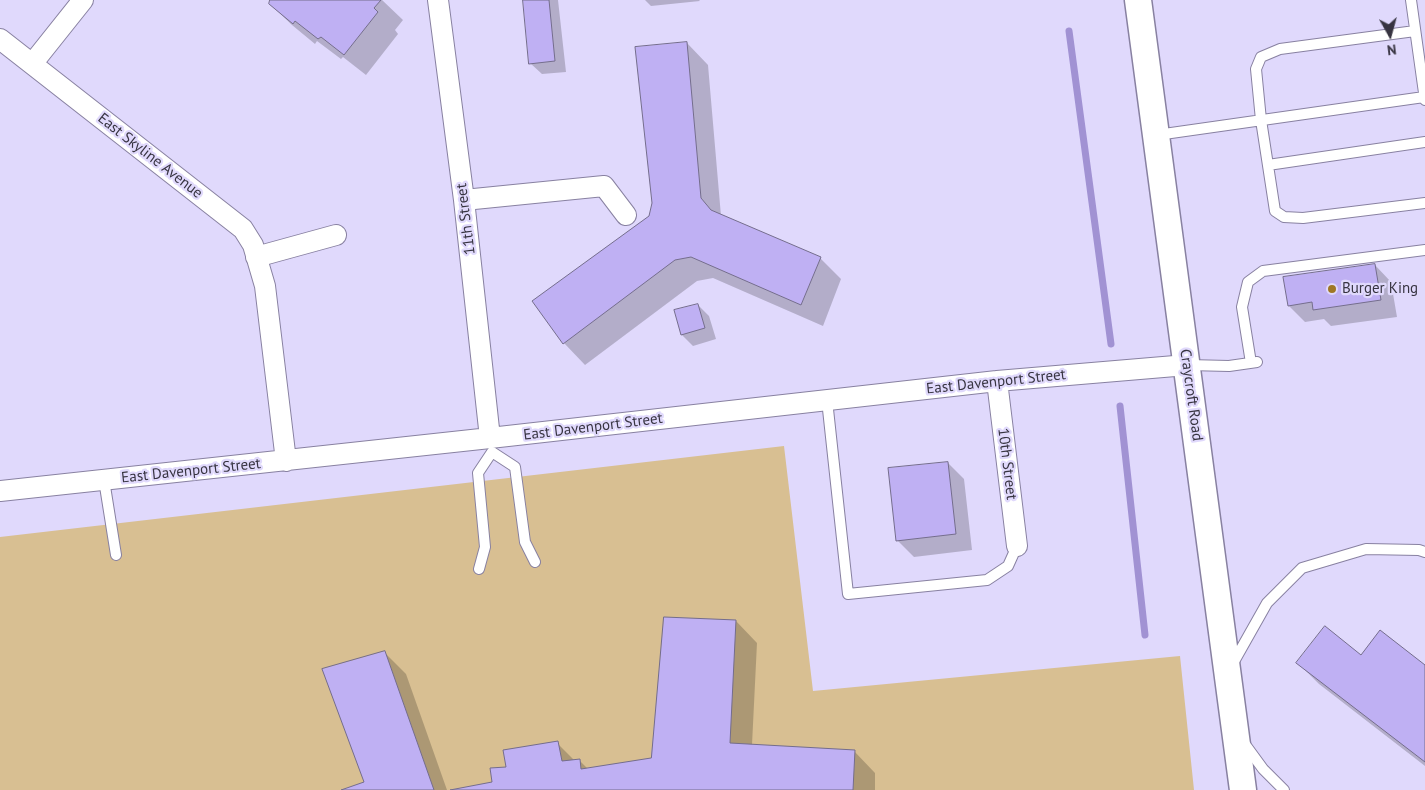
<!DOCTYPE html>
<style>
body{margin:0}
#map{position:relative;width:1425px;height:790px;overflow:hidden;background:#e0d9fc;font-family:"PT Sans",sans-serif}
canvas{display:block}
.north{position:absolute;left:1365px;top:10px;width:50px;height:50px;-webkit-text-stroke:4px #e0d9fc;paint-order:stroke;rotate:173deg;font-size:14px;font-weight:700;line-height:20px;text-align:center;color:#373441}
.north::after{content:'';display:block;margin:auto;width:18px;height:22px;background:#373441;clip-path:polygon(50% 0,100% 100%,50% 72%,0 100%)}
</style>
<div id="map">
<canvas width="1425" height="790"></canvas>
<div class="north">N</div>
</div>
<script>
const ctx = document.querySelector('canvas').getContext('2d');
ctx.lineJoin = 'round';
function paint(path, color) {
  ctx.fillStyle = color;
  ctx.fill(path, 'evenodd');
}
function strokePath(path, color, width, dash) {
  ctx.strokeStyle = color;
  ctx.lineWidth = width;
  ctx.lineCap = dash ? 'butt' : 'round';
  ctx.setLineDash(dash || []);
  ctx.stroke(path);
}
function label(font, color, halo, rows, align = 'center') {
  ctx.font = font + ' "PT Sans",sans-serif';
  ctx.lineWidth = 4.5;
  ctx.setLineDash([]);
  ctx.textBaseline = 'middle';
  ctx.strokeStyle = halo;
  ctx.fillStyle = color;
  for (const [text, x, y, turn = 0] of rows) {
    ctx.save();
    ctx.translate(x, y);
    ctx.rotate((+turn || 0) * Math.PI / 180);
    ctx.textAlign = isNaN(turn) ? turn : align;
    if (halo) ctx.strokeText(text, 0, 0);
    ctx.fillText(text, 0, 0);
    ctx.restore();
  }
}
const green = new Path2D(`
 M 784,446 L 813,691 L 1180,656 L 1194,790 L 0,790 L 0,537 Z`);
const shadow = new Path2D(`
 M 272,0 L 382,0 L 403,20 L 395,30 L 398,34 L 366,75 L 343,57 L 341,59 L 317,41 L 315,44 L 292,25 L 270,4 Z
 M 524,0 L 558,0 L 566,72 L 542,74 L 530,63 Z
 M 645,0 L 699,0 L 700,1 L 651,6 Z
 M 687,43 L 708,65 L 721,216 L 820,258 L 841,279 L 823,326 L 713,278 L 697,281 L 585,365 L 564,343 L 533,301 L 650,216 Z
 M 1375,265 L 1391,282 L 1397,317 L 1331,326 L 1324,319 L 1305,322 L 1289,306 Z
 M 698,305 L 709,316 L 716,339 L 693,346 L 682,335 Z
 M 948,463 L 964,479 L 972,550 L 914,557 L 897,540 Z
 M 736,621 L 757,643 L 752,745 L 854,751 L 875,773 L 875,790 L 457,790 L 493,783 L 507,768 L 557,743 L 575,761 L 579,760 L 588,769 L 653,759 Z
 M 384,652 L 406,674 L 447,790 L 345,790 L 365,783 Z
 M 1362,656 L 1425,666 L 1425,766 L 1319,684 L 1298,663 Z`);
const stream = new Path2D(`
 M 1069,31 L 1111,344
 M 1120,406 L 1145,635`);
const building = new Path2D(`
 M 270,0 L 381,0 L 374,8 L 378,12 L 344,55 L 321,37 L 318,39 L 295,21 L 293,24 L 269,4 Z
 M 523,0 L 549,0 L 555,61 L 529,64 Z
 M 687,42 L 701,198 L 711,210 L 821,257 L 801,305 L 691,257 L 675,260 L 563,344 L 532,301 L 649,216 L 652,203 L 635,47 Z
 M 1375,264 L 1381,300 L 1313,310 L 1312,302 L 1288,306 L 1283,277 Z
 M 698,304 L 705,328 L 681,335 L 674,310 Z
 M 948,462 L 956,534 L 896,541 L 888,468 Z
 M 664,617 L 736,620 L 730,743 L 855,750 L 853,790 L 450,790 L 492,782 L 490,768 L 506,767 L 503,750 L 558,741 L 562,761 L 580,759 L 581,769 L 651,758 Z
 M 1325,626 L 1361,655 L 1380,630 L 1425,665 L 1425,762 L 1296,663 Z
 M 385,651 L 434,790 L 341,790 L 364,782 L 322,669 Z`);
const service = new Path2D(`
 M 1411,0 L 1425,100
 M 1415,31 L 1280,49 L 1261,57 L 1256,69 L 1261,120 L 1275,211 L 1284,217 L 1303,218 L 1425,203
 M 1157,135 L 1424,97
 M 1268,165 L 1425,142
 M 1251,363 L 1242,307 L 1248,282 L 1263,271 L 1425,250
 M 1188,365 L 1229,366 L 1257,362
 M 827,400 L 848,594 L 987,580 L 1008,566 L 1017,546
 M 104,480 L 116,555
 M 479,569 L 485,547 L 478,473 L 492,452 L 515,467 L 525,542 L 535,562
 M 1232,665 L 1267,603 L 1302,568 L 1366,549 L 1419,550 L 1425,552
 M 1244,743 L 1263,769 L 1284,790`);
const minor = new Path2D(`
 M 438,0 L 464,200 L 490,438
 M 0,39 L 243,229 L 253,245 L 265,286 L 286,461
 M 32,64 L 83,0
 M 464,200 L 604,186 L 626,215
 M 256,257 L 336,235
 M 997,381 L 1017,546
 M 0,491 L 490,438 L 997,381 L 1187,365`);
const tertiary = new Path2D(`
 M 1138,0 L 1243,790`);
const markers = [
 [1332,289,5,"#9f7725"]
];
const streetNames = [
 ["East Skyline Avenue",150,156,38],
 ["11th Street",466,219,-97],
 ["East Davenport Street",996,382,-6],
 ["Craycroft Road",1191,395,82],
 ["East Davenport Street",593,427,-7],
 ["10th Street",1007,464,83],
 ["East Davenport Street",191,471,-6]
];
const poiNames = [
 ["Burger King",1342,289]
];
paint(green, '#d8bf92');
paint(shadow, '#0003');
strokePath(stream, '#a192d3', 7);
paint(building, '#bfb0f3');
strokePath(building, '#746d8c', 1);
strokePath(service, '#8881a1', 12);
strokePath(minor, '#8881a1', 22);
strokePath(tertiary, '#8881a1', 29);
strokePath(service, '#fff', 10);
strokePath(minor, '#fff', 20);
strokePath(tertiary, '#fff', 26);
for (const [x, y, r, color] of markers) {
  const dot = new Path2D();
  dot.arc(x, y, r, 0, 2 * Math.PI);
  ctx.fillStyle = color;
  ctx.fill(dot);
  strokePath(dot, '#e0d9fc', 2);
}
label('15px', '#373441', '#e0d9fc', streetNames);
label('15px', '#373441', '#e0d9fc', poiNames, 'left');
</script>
